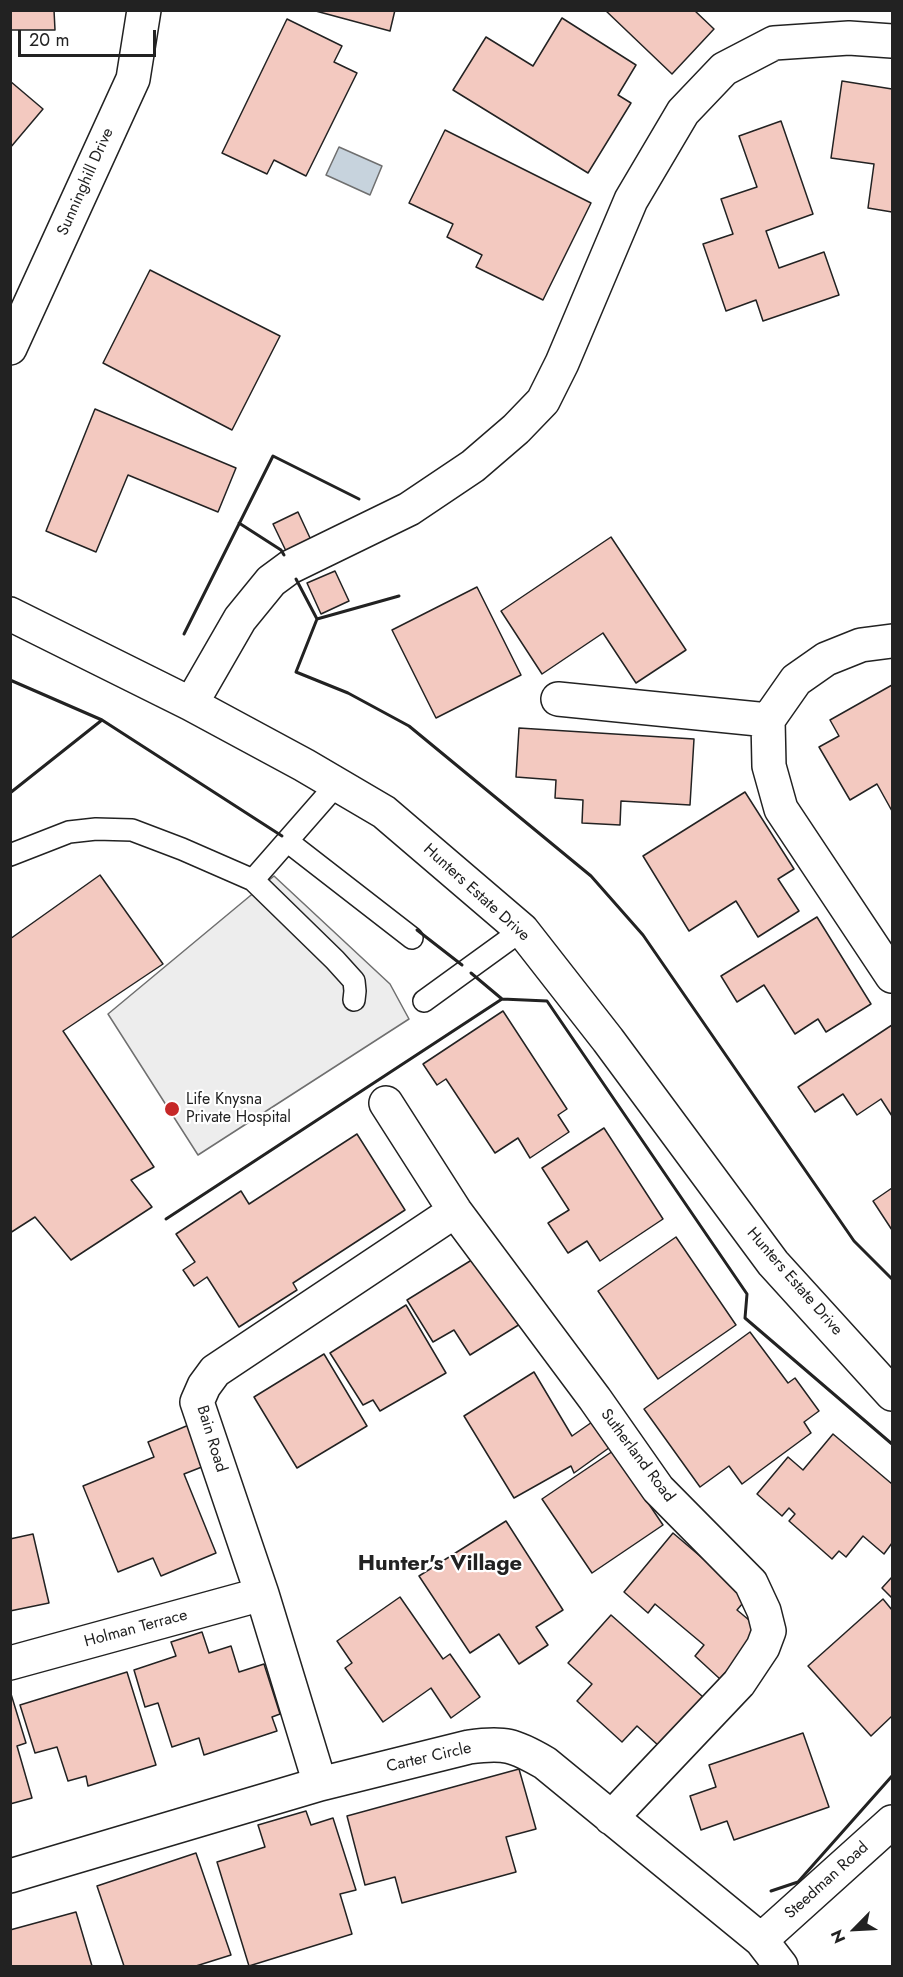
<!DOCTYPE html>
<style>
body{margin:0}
#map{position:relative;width:903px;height:1977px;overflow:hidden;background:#fff;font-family:Jost,sans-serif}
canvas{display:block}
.frame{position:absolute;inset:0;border:12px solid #222;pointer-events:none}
.north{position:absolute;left:825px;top:1899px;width:60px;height:60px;-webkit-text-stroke:4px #fff;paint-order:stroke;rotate:246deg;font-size:16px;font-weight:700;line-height:24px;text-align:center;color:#222}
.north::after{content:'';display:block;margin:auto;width:21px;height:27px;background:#222;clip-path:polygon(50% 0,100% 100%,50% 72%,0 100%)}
.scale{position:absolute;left:18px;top:30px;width:138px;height:27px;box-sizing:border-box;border:3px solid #222;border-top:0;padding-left:8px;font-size:18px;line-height:21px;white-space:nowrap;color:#222;-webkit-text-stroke:4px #fff;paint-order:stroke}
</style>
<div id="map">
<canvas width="903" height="1977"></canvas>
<div class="frame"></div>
<div class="north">N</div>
<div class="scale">20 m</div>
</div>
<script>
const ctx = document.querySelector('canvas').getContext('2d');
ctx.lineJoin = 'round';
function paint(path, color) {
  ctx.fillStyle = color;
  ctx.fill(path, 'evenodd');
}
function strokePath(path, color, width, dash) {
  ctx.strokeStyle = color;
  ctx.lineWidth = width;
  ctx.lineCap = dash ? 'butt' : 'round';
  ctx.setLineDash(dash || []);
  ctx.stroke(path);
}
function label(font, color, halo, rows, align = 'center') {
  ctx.font = font + ' Jost,sans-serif';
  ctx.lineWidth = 4.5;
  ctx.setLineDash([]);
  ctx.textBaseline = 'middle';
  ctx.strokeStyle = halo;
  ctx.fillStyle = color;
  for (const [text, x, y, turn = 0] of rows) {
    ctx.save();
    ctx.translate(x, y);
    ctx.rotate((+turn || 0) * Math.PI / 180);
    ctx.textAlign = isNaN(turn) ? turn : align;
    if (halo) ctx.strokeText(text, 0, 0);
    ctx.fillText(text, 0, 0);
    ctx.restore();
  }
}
const parking = new Path2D(`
 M 274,876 L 390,984 L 409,1019 L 198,1155 L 108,1014 Z`);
const water = new Path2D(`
 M 339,147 L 382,166 L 370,195 L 326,175 Z`);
const building = new Path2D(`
 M 10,10 L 54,10 L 55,30 L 10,30 Z
 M 312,10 L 395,10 L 390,31 Z
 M 605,10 L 694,10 L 714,29 L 672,74 Z
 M 562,18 L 636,65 L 618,95 L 631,103 L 588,173 L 453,90 L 486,37 L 533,66 Z
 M 287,19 L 342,46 L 334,62 L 357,73 L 306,176 L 274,160 L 267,174 L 222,153 Z
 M 10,81 L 43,109 L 10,148 Z
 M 842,81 L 892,89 L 892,212 L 868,208 L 874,164 L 831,158 Z
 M 781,121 L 813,214 L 766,231 L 779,268 L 824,252 L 839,295 L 763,321 L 756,300 L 726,311 L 703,244 L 733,234 L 721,199 L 757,187 L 739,136 Z
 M 445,130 L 591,203 L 543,300 L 476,267 L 482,255 L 447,237 L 453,224 L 409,203 Z
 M 150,270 L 280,336 L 232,430 L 103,363 Z
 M 95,409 L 236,468 L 218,512 L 128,475 L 96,552 L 46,531 Z
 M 298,512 L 311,540 L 286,551 L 273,524 Z
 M 611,537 L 686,650 L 636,683 L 603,633 L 542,674 L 501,611 Z
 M 335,571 L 349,601 L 321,614 L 307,583 Z
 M 477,587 L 521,675 L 436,718 L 392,630 Z
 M 892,685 L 892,811 L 877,784 L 850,800 L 819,747 L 839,736 L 830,720 Z
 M 519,728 L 694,739 L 690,805 L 621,801 L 620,825 L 582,823 L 583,800 L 555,798 L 556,780 L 516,777 Z
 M 745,792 L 794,869 L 778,879 L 799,911 L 758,937 L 736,901 L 689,931 L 643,856 Z
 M 100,875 L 163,964 L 63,1031 L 154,1167 L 131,1180 L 152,1207 L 71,1260 L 35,1217 L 10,1233 L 10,939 Z
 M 817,917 L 871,1004 L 826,1032 L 818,1019 L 795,1034 L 764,985 L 737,1002 L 721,976 Z
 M 503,1011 L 567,1109 L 558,1115 L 569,1132 L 530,1158 L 518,1138 L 495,1153 L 446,1079 L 437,1085 L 423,1064 Z
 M 892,1025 L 892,1116 L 881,1099 L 857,1115 L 843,1094 L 815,1112 L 798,1087 Z
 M 604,1128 L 663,1219 L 600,1261 L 587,1241 L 568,1253 L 548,1223 L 569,1210 L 542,1168 Z
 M 357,1134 L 405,1210 L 293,1283 L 297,1290 L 239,1327 L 207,1277 L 194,1286 L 183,1270 L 195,1262 L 176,1234 L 241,1191 L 249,1204 Z
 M 892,1188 L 892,1230 L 873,1201 Z
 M 676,1237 L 736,1325 L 658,1379 L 598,1291 Z
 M 483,1253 L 525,1321 L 470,1355 L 454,1330 L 433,1342 L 407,1300 Z
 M 406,1305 L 446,1373 L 380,1411 L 373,1400 L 363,1405 L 330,1353 Z
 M 750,1332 L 788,1383 L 795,1378 L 819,1411 L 804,1422 L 811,1433 L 742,1484 L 729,1466 L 700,1487 L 644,1409 Z
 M 324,1354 L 367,1426 L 297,1468 L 254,1397 Z
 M 534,1372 L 572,1436 L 595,1420 L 613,1445 L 574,1473 L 571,1466 L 514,1498 L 464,1416 Z
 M 196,1422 L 212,1463 L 184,1474 L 216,1553 L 161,1576 L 153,1558 L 118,1572 L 83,1486 L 154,1457 L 148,1442 Z
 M 833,1434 L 892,1484 L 892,1543 L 884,1554 L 863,1536 L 846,1557 L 839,1551 L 832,1559 L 789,1521 L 795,1514 L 789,1508 L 782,1516 L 757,1494 L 788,1457 L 803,1470 Z
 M 613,1451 L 663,1525 L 592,1573 L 542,1499 Z
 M 506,1521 L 563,1610 L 536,1627 L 548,1645 L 519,1664 L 499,1634 L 470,1653 L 419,1576 Z
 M 673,1533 L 748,1597 L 737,1610 L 761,1630 L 720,1679 L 695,1656 L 704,1645 L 655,1604 L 648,1613 L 624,1592 Z
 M 33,1534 L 49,1603 L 10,1611 L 10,1539 Z
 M 892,1577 L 892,1598 L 882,1588 Z
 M 400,1597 L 443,1659 L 450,1654 L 480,1697 L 451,1718 L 431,1688 L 383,1722 L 345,1668 L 352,1663 L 337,1641 Z
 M 883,1599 L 892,1610 L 892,1716 L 871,1736 L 808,1666 Z
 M 611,1615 L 703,1697 L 659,1746 L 637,1726 L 622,1742 L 577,1701 L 592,1684 L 568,1663 Z
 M 202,1632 L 209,1653 L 231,1646 L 239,1672 L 264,1664 L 280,1714 L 272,1717 L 277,1731 L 204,1755 L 199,1738 L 172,1747 L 158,1703 L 145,1707 L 134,1670 L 176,1656 L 171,1642 Z
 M 127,1672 L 156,1765 L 88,1786 L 86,1776 L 68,1781 L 57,1747 L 35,1753 L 20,1705 Z
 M 11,1694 L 26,1743 L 17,1746 L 32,1798 L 10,1804 Z
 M 803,1733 L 829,1807 L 734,1840 L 727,1821 L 701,1830 L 690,1796 L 716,1787 L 709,1765 Z
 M 519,1769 L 536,1829 L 506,1837 L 516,1872 L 402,1903 L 395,1877 L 365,1885 L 347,1816 Z
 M 306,1811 L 311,1825 L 333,1818 L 356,1890 L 340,1894 L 352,1934 L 249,1966 L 217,1862 L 265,1847 L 258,1825 Z
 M 196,1853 L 231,1955 L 196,1966 L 124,1966 L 97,1886 Z
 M 76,1912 L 92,1966 L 10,1966 L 10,1930 Z`);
const service = new Path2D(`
 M 287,841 L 412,938
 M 10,855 L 69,832 L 96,829 L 132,830 L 182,849 L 253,880 L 335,960 L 354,981 L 355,991 L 354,1000
 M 253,880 L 337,784
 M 424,1001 L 522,930`);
const minor = new Path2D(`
 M 10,348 L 133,79 L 144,10
 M 10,614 L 191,704 L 304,765 L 384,812 L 522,930 L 608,1040 L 773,1263 L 892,1394
 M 892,641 L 861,645 L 826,659 L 796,680 L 768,720 L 769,766 L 781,809 L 892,976
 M 558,699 L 768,720
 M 191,704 L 240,619 L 271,581 L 290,567 L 409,509 L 473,466 L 516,429 L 543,401 L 562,363 L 631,200 L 683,112 L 724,69 L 774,43 L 849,38 L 892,41
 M 386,1103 L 455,1211 L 595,1399 L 658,1489 L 751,1583 L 764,1611 L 769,1631 L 763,1647 L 739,1683 L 611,1818
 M 10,1663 L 262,1594
 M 320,1784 L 262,1594 L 197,1402 L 204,1386 L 215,1371 L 455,1211
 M 10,1876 L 320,1784 L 469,1747 C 505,1742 514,1745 545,1763 L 761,1940 L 781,1966
 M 761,1940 L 892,1822`);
const wall = new Path2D(`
 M 239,523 L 281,550 L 284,555
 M 296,579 L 317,619
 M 399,596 L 317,619 L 296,672 L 348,693 L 409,726 L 591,876 L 643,935 L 854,1241 L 892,1279
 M 184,634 L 273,456 L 359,499
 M 10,680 L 102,720 L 282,836
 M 10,793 L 102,720
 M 417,930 L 462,965
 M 502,999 L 547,1001 L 747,1294 L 745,1318 L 892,1444
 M 166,1219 L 502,999 L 471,973
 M 771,1891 L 798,1882 L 892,1776`);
const markers = [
 [172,1109,8,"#c62828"]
];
const streetNames = [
 ["Sunninghill Drive",86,182,-66],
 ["Hunters Estate Drive",476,893,42],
 ["Hunters Estate Drive",794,1282,49],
 ["Bain Road",211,1439,73],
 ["Sutherland Road",637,1456,53],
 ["Holman Terrace",136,1629,-15],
 ["Carter Circle",429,1758,-13],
 ["Steedman Road",827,1881,-42]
];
const poiNames = [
 ["Life Knysna",186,1100],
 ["Private Hospital",186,1118]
];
const districtNames = [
 ["Hunter's Village",440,1565]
];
paint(parking, '#ededed');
strokePath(parking, '#6f6f6f', 1.5);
paint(water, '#c7d3dd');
strokePath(water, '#6f6f6f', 1.5);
paint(building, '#f3c9c0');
strokePath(building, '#222', 1.5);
strokePath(service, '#222', 24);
strokePath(minor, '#222', 36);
strokePath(service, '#fff', 21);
strokePath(minor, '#fff', 33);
strokePath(wall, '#222', 3);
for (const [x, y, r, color] of markers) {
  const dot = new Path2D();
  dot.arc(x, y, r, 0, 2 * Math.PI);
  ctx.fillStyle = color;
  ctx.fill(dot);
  strokePath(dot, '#fff', 2);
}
label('16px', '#222', '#fff', streetNames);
label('16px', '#222', '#fff', poiNames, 'left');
label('bold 22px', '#222', '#fff', districtNames);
</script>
